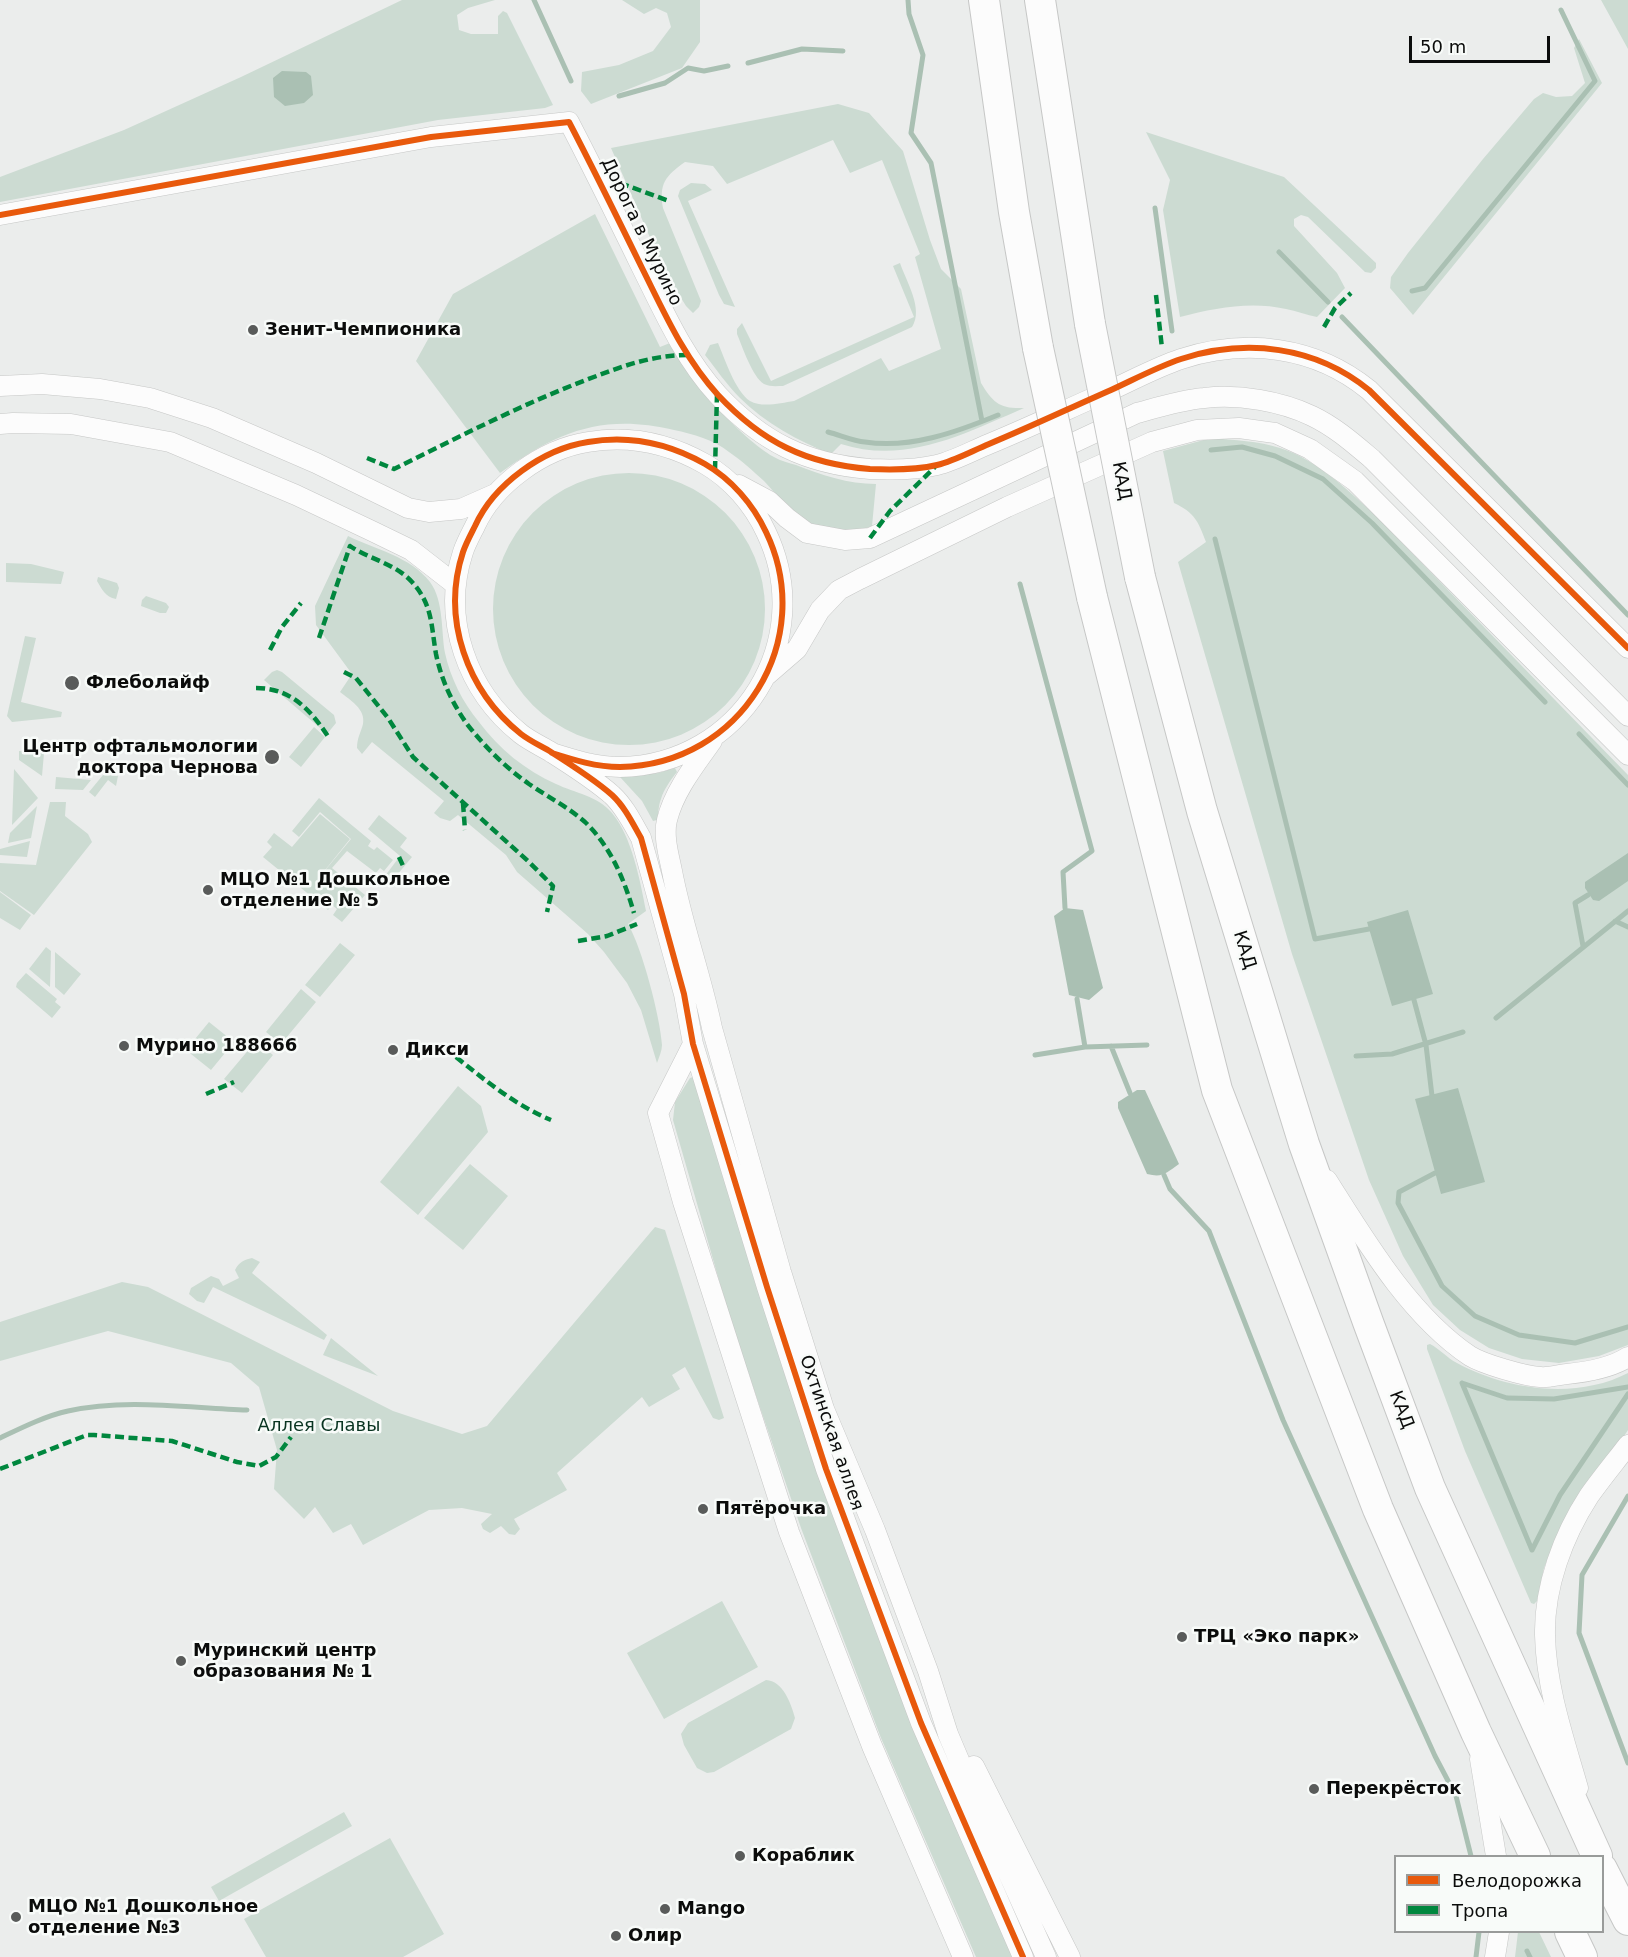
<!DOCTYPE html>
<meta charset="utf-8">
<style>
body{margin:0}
#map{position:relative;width:1628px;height:1957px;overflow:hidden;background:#ebedec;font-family:"DejaVu Sans",sans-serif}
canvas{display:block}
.legend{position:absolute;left:1394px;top:1855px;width:210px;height:78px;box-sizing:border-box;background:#f8fbf9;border:2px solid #999b9a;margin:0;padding:8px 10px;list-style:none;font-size:18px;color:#0b0c0b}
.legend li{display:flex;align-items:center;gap:12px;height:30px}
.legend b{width:30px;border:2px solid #999b9a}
.scale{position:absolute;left:1409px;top:36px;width:141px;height:27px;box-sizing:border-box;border:3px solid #0b0c0b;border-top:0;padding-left:8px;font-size:18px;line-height:21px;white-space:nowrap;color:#0b0c0b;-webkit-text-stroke:4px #f8fbf9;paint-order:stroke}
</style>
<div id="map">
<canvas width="1628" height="1957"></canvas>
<ul class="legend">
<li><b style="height:8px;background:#e8590c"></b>Велодорожка</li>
<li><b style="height:8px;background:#00873e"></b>Тропа</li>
</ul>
<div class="scale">50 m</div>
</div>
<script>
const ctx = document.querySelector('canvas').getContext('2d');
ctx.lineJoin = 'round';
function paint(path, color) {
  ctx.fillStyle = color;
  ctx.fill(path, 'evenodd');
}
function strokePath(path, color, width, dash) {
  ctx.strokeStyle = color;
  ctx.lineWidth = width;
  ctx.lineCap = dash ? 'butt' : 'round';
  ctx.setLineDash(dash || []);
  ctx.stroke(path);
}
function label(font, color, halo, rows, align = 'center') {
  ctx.font = font + ' "DejaVu Sans",sans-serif';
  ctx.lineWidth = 5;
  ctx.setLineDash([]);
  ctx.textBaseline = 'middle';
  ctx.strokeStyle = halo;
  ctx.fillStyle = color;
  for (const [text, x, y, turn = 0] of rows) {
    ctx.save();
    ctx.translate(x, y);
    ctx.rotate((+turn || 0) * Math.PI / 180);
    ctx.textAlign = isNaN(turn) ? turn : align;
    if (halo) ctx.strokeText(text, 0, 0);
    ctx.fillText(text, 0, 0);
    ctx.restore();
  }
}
const green = new Path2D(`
 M 402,0 L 495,0 L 468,8 L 457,15 L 459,30 L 471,34 L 498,34 L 498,16 L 503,11 L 507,13 L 553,105 L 545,108 L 438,120 L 0,202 L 0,177 L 124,130 L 241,77 Z
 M 622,0 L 700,0 L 700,42 L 682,68 L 591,104 L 581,91 L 582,72 L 619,65 L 653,51 L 671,27 L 667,13 L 656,8 L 644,14 Z
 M 1601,0 L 1628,0 L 1628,49 Z
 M 1579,39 L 1602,83 L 1413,315 L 1390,288 L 1391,277 L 1408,253 L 1483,159 L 1534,99 L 1543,93 L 1556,97 L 1572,96 L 1585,83 L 1574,48 Z
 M 838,104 L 869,113 L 903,151 L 930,240 L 941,269 L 961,289 L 981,383 C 993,403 1000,409 1024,408 C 966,433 906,465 841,444 L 831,454 C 798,441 765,423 740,398 C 727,385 716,369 705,355 L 710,345 L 718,343 C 725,359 735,391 750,401 C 762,408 781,403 794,401 L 881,358 L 889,371 L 941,349 L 915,257 L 920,254 L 882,160 L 850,173 L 833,140 L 727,184 L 713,166 L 685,162 C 665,176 659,184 663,208 L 701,301 L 699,307 L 693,313 L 686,306 L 665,272 L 611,148 Z
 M 1146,132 L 1284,177 L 1376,263 L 1376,268 L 1371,273 L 1365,272 L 1308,217 L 1301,215 L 1294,219 L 1294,226 L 1337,273 L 1345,288 L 1317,317 C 1307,315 1296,311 1286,309 C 1250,301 1215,308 1180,317 L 1163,210 L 1170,180 Z
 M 691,183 L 705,184 L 712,190 L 688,201 L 735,307 L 724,304 L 719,295 L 678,196 L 680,190 Z
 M 595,214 L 660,347 L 670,343 C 686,376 741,439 774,457 C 781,461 789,463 796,465 C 822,475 848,484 876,484 L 872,526 C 859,531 851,531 837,530 C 831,529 824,530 819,528 C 795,521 780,498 764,481 C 753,471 741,460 729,452 C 714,440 693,434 674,430 C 604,413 557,431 500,473 L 416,361 L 453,294 Z
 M 900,263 C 906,281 924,309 912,327 L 783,386 C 777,386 770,387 764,384 C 753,378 742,346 737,334 L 737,329 L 742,323 L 771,381 L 914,317 L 893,266 Z
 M 1211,438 C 1234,440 1259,441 1280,448 C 1318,460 1349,491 1377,517 L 1628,775 L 1628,1345 L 1599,1356 L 1559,1363 L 1522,1359 L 1489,1348 L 1460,1330 L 1433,1305 L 1403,1256 L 1369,1180 L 1292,954 L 1178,562 L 1206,542 C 1198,521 1195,513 1174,503 L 1163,451 Z
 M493 609a136 136 0 1 1 272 0a136 136 0 1 1-272 0Z
 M 348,536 C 375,549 411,557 430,582 C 444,601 441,631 445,653 C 450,677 463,703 479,722 C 499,749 525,770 556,784 C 575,793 598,796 612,813 C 632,837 640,880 646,911 L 628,924 C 642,948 660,1016 662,1045 C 662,1051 659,1057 657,1063 L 641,1010 L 627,983 L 604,952 L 588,934 L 517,872 L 506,855 L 458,815 L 450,821 L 440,818 L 434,813 L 444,801 L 372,742 L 362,754 L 357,748 C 357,738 361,732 363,724 C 366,709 350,700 340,692 L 352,674 L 316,625 L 315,606 Z
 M 6,563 L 31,564 L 64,572 L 61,584 L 6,582 Z
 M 98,577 L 117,583 L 119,588 L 116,599 C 105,597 102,589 97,581 Z
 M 146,596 L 166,603 L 169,607 L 166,613 L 160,613 L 141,606 L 142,600 Z
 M 25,636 L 36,638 L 21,702 L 62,712 L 61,717 L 12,722 L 7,716 Z
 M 277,670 L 282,672 L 334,715 L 336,723 L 327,734 L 264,680 L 272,672 Z
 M 314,727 L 325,737 L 301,767 L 289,757 Z
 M 19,751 L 44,753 L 42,776 L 19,760 Z
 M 675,768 L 677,772 C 670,781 664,789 661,799 C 658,806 659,813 657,820 L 653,821 L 642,801 L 620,777 L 621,775 L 658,773 Z
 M 14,769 L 38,798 L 12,825 Z
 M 103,775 L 118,776 L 116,786 L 108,780 L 95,797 L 89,792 Z
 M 56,777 L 91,780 L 83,790 L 55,789 Z
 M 319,798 L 371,841 L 368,846 L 374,850 L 377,847 L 393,860 L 384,871 L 380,868 L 376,873 L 347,851 L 332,868 L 365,895 L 342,922 L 333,915 L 337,909 L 332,905 L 328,910 L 263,857 L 272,847 L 267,842 L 274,833 L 292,847 L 320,814 L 350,839 L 313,885 L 351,839 L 320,812 L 299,837 L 292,831 Z
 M 50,802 L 66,802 L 65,816 L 88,834 L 92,842 L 34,915 L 0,891 L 0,863 L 36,865 Z
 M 37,806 L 31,838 L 8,843 L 10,833 Z
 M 379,815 L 407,838 L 400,847 L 412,857 L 392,881 L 382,880 L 400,856 L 368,829 Z
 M 30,841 L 27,857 L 0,855 L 0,849 Z
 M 0,892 L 31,915 L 20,930 L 0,918 Z
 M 340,943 L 355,955 L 320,997 L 305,985 Z
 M 46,947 L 51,951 L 50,987 L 29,969 Z
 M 55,952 L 81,974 L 64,995 L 55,987 Z
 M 26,973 L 57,999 L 55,1002 L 61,1007 L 52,1018 L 16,987 L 17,983 Z
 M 301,989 L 316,1002 L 281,1044 L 266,1032 Z
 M 209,1022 L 234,1042 L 211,1070 L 186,1050 Z
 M 256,1041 L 273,1055 L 242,1093 L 224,1079 Z
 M 693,1077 L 695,1078 L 764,1308 L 1016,1957 L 976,1957 L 881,1738 L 801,1528 L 731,1322 L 673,1120 L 675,1102 L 690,1078 Z
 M 458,1086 L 481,1106 L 488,1132 L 418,1215 L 380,1182 Z
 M 470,1164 L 508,1196 L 463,1250 L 424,1218 Z
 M 655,1227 L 665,1230 L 724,1418 L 719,1420 L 713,1418 L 685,1367 L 672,1375 L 680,1389 L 649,1407 L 642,1397 L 557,1473 L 567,1490 L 514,1519 L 520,1529 L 515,1535 L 509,1534 L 501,1526 L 490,1533 L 483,1529 L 481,1524 L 492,1514 L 462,1508 L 429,1510 L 363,1545 L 351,1524 L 333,1533 L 315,1507 L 304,1519 L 274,1489 L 277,1450 L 259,1387 L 231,1363 L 108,1331 L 0,1361 L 0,1322 L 122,1282 L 148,1287 L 393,1411 L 462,1434 L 487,1426 Z
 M 252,1258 L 260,1262 L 252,1273 L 327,1335 L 324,1340 L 213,1287 L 204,1303 L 197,1301 L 189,1294 L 191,1288 L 211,1276 L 219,1279 L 223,1286 L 239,1278 L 235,1270 C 239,1262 244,1260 252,1258 Z
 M 331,1338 L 378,1376 L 323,1355 Z
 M 1430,1344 C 1440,1349 1447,1358 1457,1363 C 1507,1390 1576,1400 1628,1373 L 1628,1430 L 1554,1544 L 1544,1568 L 1537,1601 L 1534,1604 L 1531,1603 L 1528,1596 L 1465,1451 L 1427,1349 L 1427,1345 Z
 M 722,1601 L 758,1667 L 664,1719 L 627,1653 Z
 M 766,1680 C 783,1681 791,1703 795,1718 L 791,1729 L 714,1772 L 707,1773 L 697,1768 L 684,1745 L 681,1734 L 688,1723 Z
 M 344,1812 L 352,1826 L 219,1901 L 211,1887 Z
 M 390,1838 L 444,1934 L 403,1957 L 266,1957 L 244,1919 Z
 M 1518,1932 L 1539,1932 L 1551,1957 L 1515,1957 Z`);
const water = new Path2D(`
 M 282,71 L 306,72 L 311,76 L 313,95 L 304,103 L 285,106 L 274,97 L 273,78 Z
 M 1628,853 L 1628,881 L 1599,901 L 1593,900 L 1585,888 L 1585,882 Z
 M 1065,908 L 1083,910 L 1103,988 L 1089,1000 L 1069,995 L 1054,916 Z
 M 1408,910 L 1433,994 L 1392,1006 L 1367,922 Z
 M 1458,1088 L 1485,1182 L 1441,1194 L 1415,1099 Z
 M 1137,1090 L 1145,1090 L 1179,1164 C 1166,1173 1163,1178 1147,1174 L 1118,1108 L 1118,1102 Z`);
const stream = new Path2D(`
 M 534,0 L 571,81
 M 908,0 L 909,14 L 923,55 L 911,133 L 931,163 L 982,421
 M 748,63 L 802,49 L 843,51
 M 619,96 L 665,83 L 688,68 L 704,71 L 728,66
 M 1155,208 L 1172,331
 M 1279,252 L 1328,302
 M 1412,291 L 1425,288 L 1595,81 L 1561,10
 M 1342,317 L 1628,615
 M 828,432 C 840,435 853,441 865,442 C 910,449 957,432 998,415
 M 1211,450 L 1242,447 L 1275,456 L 1323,479 L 1372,523 L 1545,702
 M 1215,539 L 1315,939 L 1369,929
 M 1020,584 L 1092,851 L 1063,872 L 1065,908
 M 1579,734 L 1628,785
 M 1615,921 L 1628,927
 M 1583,946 L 1575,903 L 1588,895
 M 1077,999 L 1085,1047
 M 1414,1000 L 1426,1045 L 1432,1096
 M 1496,1018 L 1628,911
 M 1111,1046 L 1130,1093
 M 1035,1055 L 1085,1047 L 1147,1045
 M 1356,1056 L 1392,1054 L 1463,1032
 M 1435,1173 L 1399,1192 L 1398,1203 L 1442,1286 L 1475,1316 L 1519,1335 L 1575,1343 L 1628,1327
 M 1164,1175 L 1170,1189 L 1209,1231 L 1283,1420 L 1435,1756 L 1456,1796 L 1471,1856
 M 1462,1383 L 1532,1550
 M 1462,1383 L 1507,1398 L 1554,1399 L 1628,1387
 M 0,1438 C 21,1428 45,1416 68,1411 C 126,1398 188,1408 247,1410
 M 1628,1496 L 1582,1575 L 1579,1633 L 1628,1763
 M 1532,1550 L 1560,1495 L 1628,1394
 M 1527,1951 L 1530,1957
 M 1476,1957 L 1479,1932`);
const minor = new Path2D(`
 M 0,215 L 431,137 L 569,122 C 594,170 618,219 642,268 C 664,312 684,358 718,395 C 762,442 806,464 870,469 C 892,470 916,470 937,465 C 954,461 972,451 989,444 C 1030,427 1070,408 1111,390 C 1133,380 1157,367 1181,359 C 1246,338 1315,346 1369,390 L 1628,648
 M 0,386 L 42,384 L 100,389 L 150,398 L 212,418 L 316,463 L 408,508 L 429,512 L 461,509 L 495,494
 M 0,424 L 13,423 L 71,424 L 170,442 L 296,495 L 374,532 L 411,550 L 456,585
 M 739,485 L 769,501 L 787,518 L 807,533 L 845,540 L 870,538 L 1137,413 C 1159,407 1181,400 1204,398 C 1239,394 1281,401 1312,416 C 1335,427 1353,443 1372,459 L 1628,716
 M 767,675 L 797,649 L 820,610 L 839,590 L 860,579 L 1007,507 L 1152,442 L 1197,430 L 1239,428 L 1275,433 L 1310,449 L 1355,481 L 1628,755
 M 712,741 C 695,765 674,791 667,820 C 663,836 669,856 672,871 C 682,924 701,975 712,1028 L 781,1272 L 824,1409 L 875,1530 L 928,1671 L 948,1734 L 984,1819 L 1046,1957
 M 552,753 C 574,760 596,767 620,767 C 741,765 818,640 766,532 C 753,504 731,479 705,464 C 668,443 629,435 588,442 C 543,449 494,484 475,526 C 471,534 466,543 463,552 C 441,619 467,691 521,734 C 530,741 541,746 551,752 C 570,764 595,780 612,795 C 625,807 633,824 641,838 L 684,994 L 693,1044 L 767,1287 L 826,1469 L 921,1723 L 1023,1957
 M 693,1044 L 658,1113 L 683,1202 L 789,1532 L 872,1746 L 963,1957
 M 1327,1180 C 1365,1240 1409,1315 1470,1356 C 1483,1364 1524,1376 1540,1377 C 1548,1378 1558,1375 1567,1374 C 1587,1372 1611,1368 1628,1357
 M 1480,1759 L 1496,1856
 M 974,1766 L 1070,1957
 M 1578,1788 C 1564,1739 1546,1687 1545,1635 C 1544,1587 1563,1536 1589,1496 C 1601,1479 1615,1462 1628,1445
 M 1495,1957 L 1499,1932`);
const highway = new Path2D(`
 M 984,0 L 1014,212 L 1038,348
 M 1040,0 L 1090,324
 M 1140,577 L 1202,811 L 1283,1076 L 1304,1144 L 1368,1322 L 1430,1488 L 1597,1856
 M 1092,597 L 1217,1090 L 1378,1509 L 1476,1732 L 1535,1856
 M 1602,1869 L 1628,1920
 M 1570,1932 L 1582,1957`);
const highwayBridge = new Path2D(`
 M 1090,324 L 1140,577
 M 1038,348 L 1092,597`);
const quiet = new Path2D(`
 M 620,183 L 669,201
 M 1156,295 L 1162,348
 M 1324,327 L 1335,308 L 1351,293
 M 367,458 L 394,469 C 457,438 520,405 586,380 C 620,367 651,355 688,355
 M 715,470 L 717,394
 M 870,538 L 890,511 L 935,467
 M 319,638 L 350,546 C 369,559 396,564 412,582 C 433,605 431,626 436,654 C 441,679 452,703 467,724 C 485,747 505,767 529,784 C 548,797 568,807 585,822 C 611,847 624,879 634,913
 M 270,650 L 282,627 L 301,603
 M 344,672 L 356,678 L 388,718 L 413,757 L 529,862 L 553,886 L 547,912
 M 256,688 C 291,688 311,710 329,738
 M 463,803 L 465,830
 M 399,857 L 404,868
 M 578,941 L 607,936 L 637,924
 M 456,1057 C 486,1081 515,1105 551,1120
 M 206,1094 L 234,1082
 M 0,1469 L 87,1435 L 94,1435 L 172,1441 L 237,1462 L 259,1466 L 276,1457 L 291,1437`);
const cycleway = new Path2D(`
 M 0,215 L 431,137 L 569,122 C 594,170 618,219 642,268 C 664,312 684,358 718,395 C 762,442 806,464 870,469 C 892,470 916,470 937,465 C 954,461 972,451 989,444 C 1030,427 1070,408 1111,390 C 1133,380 1157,367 1181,359 C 1246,338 1315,346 1369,390 L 1628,648
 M 552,753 C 574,760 596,767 620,767 C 741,765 818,640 766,532 C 753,504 731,479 705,464 C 668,443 629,435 588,442 C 543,449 494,484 475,526 C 471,534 466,543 463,552 C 441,619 467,691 521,734 C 530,741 541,746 551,752 C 570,764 595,780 612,795 C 625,807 633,824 641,838 L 684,994 L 693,1044 L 767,1287 L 826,1469 L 921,1723 L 1023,1957`);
const markers = [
 [253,330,6,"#595b5a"],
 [72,683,8,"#595b5a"],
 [272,757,8,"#595b5a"],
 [208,890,6,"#595b5a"],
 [124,1046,6,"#595b5a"],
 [393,1050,6,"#595b5a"],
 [703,1509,6,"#595b5a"],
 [1182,1637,6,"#595b5a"],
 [181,1661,6,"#595b5a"],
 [1314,1789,6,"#595b5a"],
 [740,1856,6,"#595b5a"],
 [665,1909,6,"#595b5a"],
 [16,1917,6,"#595b5a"],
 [616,1936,6,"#595b5a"]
];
const streetNames = [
 ["Дорога в Мурино",641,232,64],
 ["КАД",1121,481,79],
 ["КАД",1244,950,73],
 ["КАД",1401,1410,69],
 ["Охтинская аллея",831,1433,71]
];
const poiNames = [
 ["Зенит-Чемпионика",265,330],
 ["Флеболайф",86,683],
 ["Центр офтальмологии",258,747,"right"],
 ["доктора Чернова",258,768,"right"],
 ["МЦО №1 Дошкольное",220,880],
 ["отделение № 5",220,901],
 ["Мурино 188666",136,1046],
 ["Дикси",405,1050],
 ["Пятёрочка",715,1509],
 ["ТРЦ «Эко парк»",1194,1637],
 ["Муринский центр",193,1651],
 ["образования № 1",193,1672],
 ["Перекрёсток",1326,1789],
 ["Кораблик",752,1856],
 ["МЦО №1 Дошкольное",28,1907],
 ["отделение №3",28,1928],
 ["Mango",677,1909],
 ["Олир",628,1936]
];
const parkNames = [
 ["Аллея Славы",319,1426]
];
paint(green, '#ccdbd2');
paint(water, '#aac0b3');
strokePath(stream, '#aac0b3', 5);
strokePath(minor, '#c6c7c6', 21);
strokePath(highway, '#c6c7c6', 32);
strokePath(minor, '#fcfcfc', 20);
strokePath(highway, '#fcfcfc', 30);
strokePath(highwayBridge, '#c6c7c6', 32, []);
strokePath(highwayBridge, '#fcfcfc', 30);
strokePath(quiet, '#00873e', 4.5, [9, 4.5]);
strokePath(cycleway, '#e8590c', 6);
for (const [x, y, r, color] of markers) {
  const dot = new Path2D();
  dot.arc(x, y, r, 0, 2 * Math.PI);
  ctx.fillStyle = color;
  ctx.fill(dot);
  strokePath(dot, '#f8fbf9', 2);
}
label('18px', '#0b0c0b', '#f8fbf9', streetNames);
label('bold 18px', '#0b0c0b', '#f8fbf9', poiNames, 'left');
label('18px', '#093421', '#f8fbf9', parkNames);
</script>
